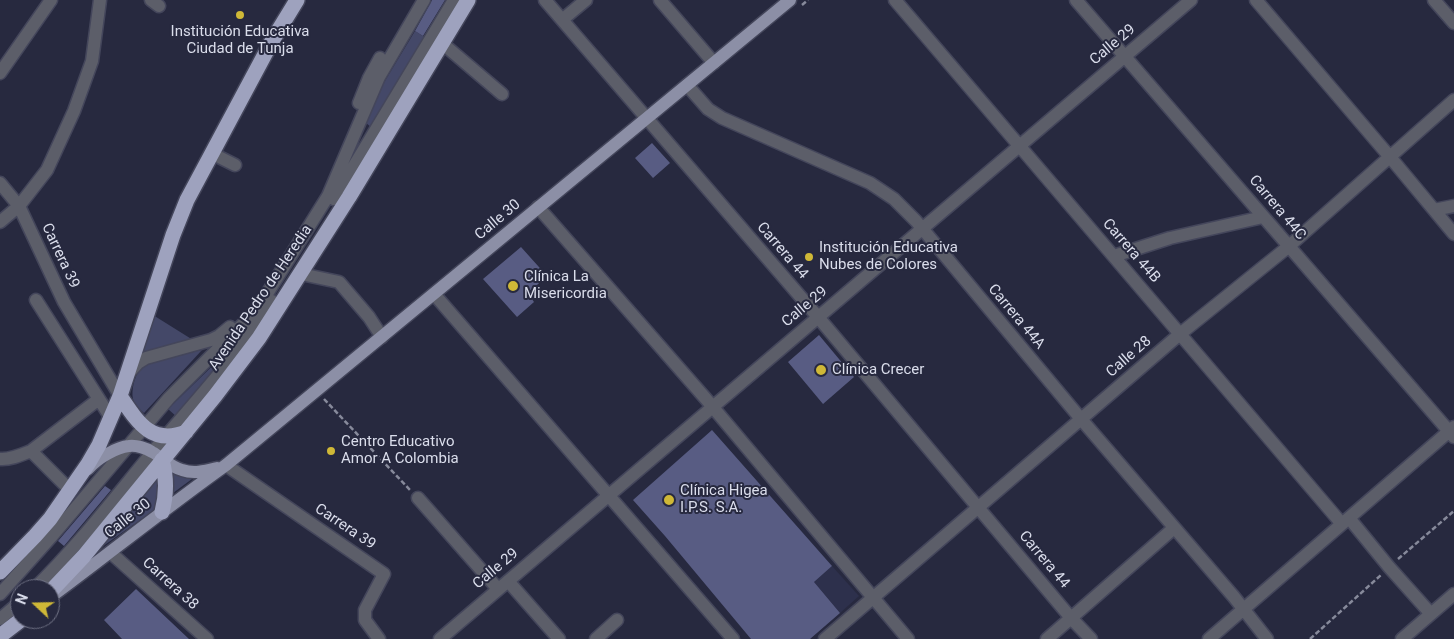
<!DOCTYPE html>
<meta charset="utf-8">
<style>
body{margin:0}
#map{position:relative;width:1454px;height:639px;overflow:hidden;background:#27293f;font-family:Roboto,sans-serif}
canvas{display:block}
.north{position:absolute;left:10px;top:579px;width:50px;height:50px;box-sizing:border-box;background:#27293f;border:1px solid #6f7184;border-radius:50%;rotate:291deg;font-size:14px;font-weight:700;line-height:20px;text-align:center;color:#daddeb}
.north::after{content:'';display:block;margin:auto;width:18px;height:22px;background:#cfb837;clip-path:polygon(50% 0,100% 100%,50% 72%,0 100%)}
</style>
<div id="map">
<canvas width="1454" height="639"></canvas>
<div class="north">N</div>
</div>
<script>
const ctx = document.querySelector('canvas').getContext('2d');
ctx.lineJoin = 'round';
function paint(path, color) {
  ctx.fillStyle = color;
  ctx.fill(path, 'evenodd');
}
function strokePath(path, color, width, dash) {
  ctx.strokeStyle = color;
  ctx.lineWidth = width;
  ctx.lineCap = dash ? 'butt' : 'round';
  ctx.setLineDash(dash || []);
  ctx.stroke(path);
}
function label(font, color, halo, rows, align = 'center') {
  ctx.font = font + ' Roboto,sans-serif';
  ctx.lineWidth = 4;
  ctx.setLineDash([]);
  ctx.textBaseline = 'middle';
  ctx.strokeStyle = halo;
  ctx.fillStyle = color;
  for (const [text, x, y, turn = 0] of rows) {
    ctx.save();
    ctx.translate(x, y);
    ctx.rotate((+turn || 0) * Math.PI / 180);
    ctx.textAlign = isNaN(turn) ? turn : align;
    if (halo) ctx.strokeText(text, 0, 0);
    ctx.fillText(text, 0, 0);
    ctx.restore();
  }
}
const built = new Path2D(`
 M 832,566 L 859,596 L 840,613 L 814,582 Z`);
const green = new Path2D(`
 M 415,31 L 426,38 L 371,127 L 366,123 L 383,84 Z
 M 153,315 L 193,340 L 142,354 Z
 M 234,345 L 177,417 L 168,409 Z
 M 202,350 L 144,413 C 134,405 131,400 133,387 C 134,380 139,367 145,363 C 152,357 191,352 202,350 Z
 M 169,469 L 196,476 L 169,496 Z
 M 157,477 L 163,504 L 96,551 Z`);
const building = new Path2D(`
 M 432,0 L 445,0 L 423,36 L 415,31 Z
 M 652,143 L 670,163 L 653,178 L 635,158 Z
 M 521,247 L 547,276 L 528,293 L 534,302 L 517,317 L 483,279 Z
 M 819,335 L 854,377 L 823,404 L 788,362 Z
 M 712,430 L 832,566 L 814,582 L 840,613 L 810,639 L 751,639 L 665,536 L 633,500 Z
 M 105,486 L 111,490 L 64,546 L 58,541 Z
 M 136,589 L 189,639 L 122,639 L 104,620 Z`);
const path = new Path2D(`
 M 802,5 L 808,0
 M 324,399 L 410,490
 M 1398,559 L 1454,511
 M 1310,639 L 1381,575`);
const minor = new Path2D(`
 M 151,0 L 159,6
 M 545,0 L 818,317 L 1071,618 L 1091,639
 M 660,0 L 714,63
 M 895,0 L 1342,524
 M 1076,0 L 1454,437
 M 1256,0 L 1390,157 L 1454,234
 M 1434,0 L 1454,23
 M 562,20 L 586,0
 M 442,43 L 502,94
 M 0,73 L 51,0
 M 687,85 L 708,109 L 722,118 L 870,183 L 894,199 L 916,221 L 1081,419 L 1234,597 L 1267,639
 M 359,103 L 369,78 L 380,58
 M 211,153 L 235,165
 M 0,183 L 19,206 L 64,302 L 120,396
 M 334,199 L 454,0
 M 538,207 L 706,399 L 908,639
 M 1434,210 L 1454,206
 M 0,222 L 19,206 L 47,170 L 74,111 L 92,61 L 100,0
 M 1114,256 L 1170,238 L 1263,217
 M 301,274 L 339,282 L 369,317 L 382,337
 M 434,294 L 733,639
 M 36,300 L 111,418
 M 128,374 L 138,363 L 146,358 L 211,340 L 219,336 L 230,327
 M 31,451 L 70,490
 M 0,459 C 10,460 21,455 31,451 L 99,399
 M 226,465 L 384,574 L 365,610 L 365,620 L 379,639
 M 418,498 L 498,589
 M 1349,518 L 1389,567 L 1431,614
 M 111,553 L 207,639
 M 508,581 L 559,639
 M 34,589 C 82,542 122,488 166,436 C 203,393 242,350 272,301
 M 0,594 L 51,537 L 169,398 L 249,318 L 260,305 L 328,196 L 379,77 L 424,0
 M 0,619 L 20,602
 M 440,639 L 1191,0
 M 596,639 L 617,620
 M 825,639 L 1180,334 L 1288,247 L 1454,100
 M 1047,639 L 1174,528
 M 1209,639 L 1454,427
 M 1402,639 L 1454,594`);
const major = new Path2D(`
 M 88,469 C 97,459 116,447 129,446 C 136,445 146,448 152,452 C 162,457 170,467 182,470 C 194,474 205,471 217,468
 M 52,596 C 110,553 167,507 226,465 L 790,0`);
const highway = new Path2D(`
 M 120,396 C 137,421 151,446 186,432
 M 162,460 C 167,478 167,493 162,512
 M 0,572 L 35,536 L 50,519 L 88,464 L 99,445 L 120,396 L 173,235 L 187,200 L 272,41 L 297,0
 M 50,592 L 84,556 L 215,396 L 259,338 L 349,197 L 468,0
 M 0,636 L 22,619`);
const markers = [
 [240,15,5,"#cfb837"],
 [809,257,5,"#cfb837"],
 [513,286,6,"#cfb837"],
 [821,370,6,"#cfb837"],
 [331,451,5,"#cfb837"],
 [669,500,6,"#cfb837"]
];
const poiNames = [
 ["Institución Educativa",240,32,"center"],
 ["Ciudad de Tunja",240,49,"center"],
 ["Institución Educativa",819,248],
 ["Nubes de Colores",819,265],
 ["Clínica La",524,277],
 ["Misericordia",524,294],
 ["Clínica Crecer",832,370],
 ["Centro Educativo",341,442],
 ["Amor A Colombia",341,459],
 ["Clínica Higea",680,491],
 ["I.P.S. S.A.",680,508]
];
const streetNames = [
 ["Calle 29",1113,45,-40],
 ["Carrera 44C",1277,208,50],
 ["Calle 30",498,220,-40],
 ["Carrera 44",782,251,49],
 ["Carrera 44B",1131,251,49],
 ["Carrera 39",60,256,65],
 ["Avenida Pedro de Heredia",261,298,-56],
 ["Calle 29",805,307,-40],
 ["Carrera 44A",1016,317,50],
 ["Calle 28",1129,357,-41],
 ["Calle 30",128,519,-38],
 ["Carrera 39",345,527,34],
 ["Carrera 44",1044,560,50],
 ["Calle 29",496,569,-40],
 ["Carrera 38",170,584,42]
];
paint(built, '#2d304c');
paint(green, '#444868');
paint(building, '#585c83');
strokePath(minor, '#44465b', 15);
strokePath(major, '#44465b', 15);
strokePath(highway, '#44465b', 18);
strokePath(path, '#878a9b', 2.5, [5, 2.5]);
strokePath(minor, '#5c5e69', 12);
strokePath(major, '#8c8fa6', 12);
strokePath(highway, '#9ea2be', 15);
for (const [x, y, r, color] of markers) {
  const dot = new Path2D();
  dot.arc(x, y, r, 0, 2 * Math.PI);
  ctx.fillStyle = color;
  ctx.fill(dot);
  strokePath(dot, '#27293f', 2);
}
label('15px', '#daddeb', '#27293f', poiNames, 'left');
label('15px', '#daddeb', '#27293f', streetNames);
</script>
